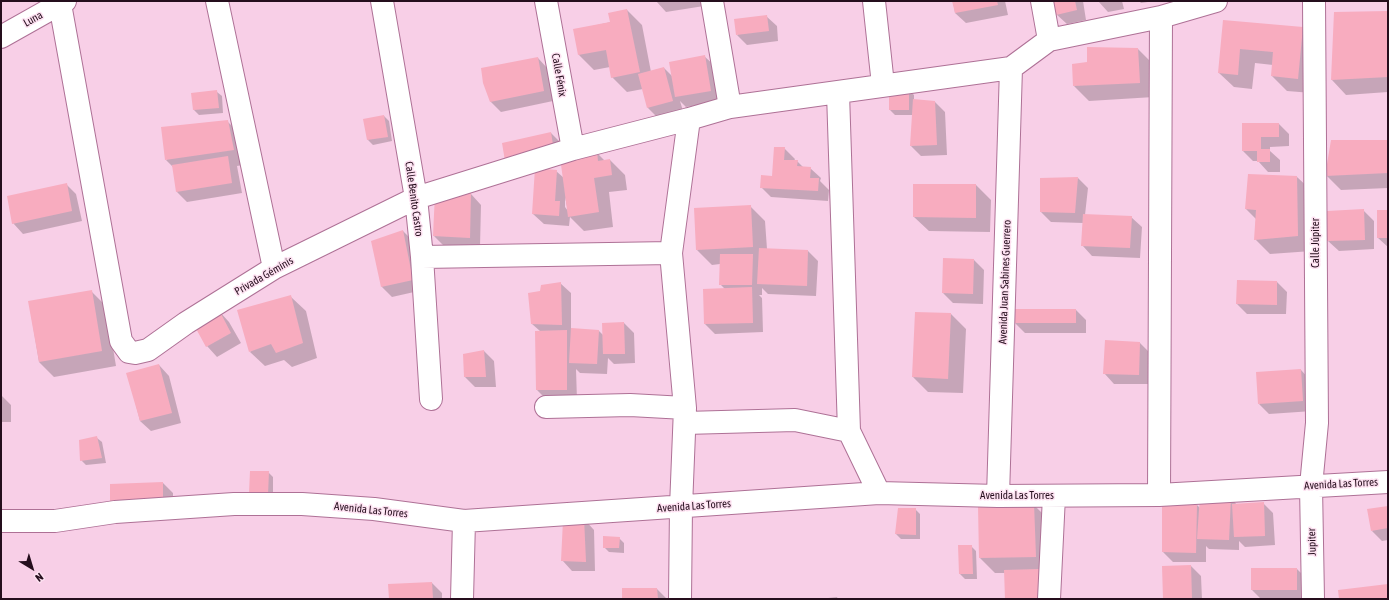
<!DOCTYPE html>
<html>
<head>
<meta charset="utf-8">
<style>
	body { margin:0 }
	#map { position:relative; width:1389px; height:600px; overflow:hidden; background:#f8cfe7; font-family:"Asap Condensed",sans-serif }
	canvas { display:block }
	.frame { position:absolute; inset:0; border:2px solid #250e1d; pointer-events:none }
	.north { position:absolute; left:12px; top:548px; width:40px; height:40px; -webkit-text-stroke:3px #fde1f1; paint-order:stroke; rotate:142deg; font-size:11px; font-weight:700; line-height:16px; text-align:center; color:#250e1d }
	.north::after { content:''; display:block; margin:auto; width:14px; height:18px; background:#250e1d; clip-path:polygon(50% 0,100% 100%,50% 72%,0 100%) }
</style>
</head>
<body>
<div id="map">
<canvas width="1389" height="600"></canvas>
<div class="frame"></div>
<div class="north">N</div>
</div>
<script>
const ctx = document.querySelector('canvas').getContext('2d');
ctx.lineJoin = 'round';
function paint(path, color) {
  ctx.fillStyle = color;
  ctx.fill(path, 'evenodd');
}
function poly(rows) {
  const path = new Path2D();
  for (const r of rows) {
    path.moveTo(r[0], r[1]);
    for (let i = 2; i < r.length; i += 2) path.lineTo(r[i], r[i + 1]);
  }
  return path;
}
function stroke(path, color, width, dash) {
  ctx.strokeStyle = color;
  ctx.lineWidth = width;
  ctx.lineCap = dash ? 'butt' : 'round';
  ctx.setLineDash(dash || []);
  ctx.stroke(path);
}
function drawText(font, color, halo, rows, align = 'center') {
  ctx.font = font + ' "Asap Condensed",sans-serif';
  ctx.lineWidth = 3;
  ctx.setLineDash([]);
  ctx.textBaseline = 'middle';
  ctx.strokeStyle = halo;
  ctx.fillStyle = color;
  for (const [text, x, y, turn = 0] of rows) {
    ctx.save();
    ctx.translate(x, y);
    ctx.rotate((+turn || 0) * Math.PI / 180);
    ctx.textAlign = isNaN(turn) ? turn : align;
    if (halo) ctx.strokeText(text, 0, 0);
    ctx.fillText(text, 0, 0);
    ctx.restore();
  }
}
const shadow = poly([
	[656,1,703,1,704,6,666,12],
	[953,1,1005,1,1008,15,966,23,955,13],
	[1054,1,1083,1,1086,20,1067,24,1056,14],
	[1098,1,1122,1,1124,9,1108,12],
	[1139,1,1155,1,1141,3],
	[627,10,642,25,651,72,664,68,672,76,704,56,715,66,721,101,686,107,680,101,683,111,658,118,648,108,643,89,627,92,612,77,610,67,594,70,579,55,574,30,611,22],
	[1388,12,1388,92,1346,95,1332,80,1335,13],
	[766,16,777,26,778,41,747,45,737,35],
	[1224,21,1303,28,1317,43,1312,93,1287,91,1272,76,1273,65,1255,63,1252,89,1234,87,1219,73],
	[1138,49,1153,64,1154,97,1089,101,1074,86,1073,65,1088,63],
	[538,58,548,69,553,101,501,112,490,101],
	[909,90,914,95,914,100,935,102,945,112,947,155,921,156,911,146,913,115,895,115,890,110],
	[217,92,222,96,223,113,199,115,194,110,192,94],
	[384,116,389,121,392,141,373,145,368,140,364,120],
	[227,121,242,136,249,164,237,166,242,193,187,202,177,192,173,167,166,160],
	[1243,124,1279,124,1289,134,1289,146,1270,147,1270,151,1280,160,1280,172,1268,172,1258,161,1253,161,1243,151],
	[551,133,561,143,516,170],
	[1388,141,1388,188,1341,190,1326,175],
	[784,148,795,159,794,161,797,161,804,168,810,168,821,178,820,181,829,190,828,201,771,197,761,187,773,177],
	[597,153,605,161,610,160,625,175,627,190,609,192,613,227,584,231,570,217,569,226,544,224,533,214,536,170,556,171,564,178],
	[565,197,568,211,565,207],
	[1297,177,1312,191,1312,251,1270,254,1255,239,1256,219,1246,209],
	[1078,178,1088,188,1085,215,1131,217,1142,227,1140,258,1092,256,1082,245,1083,223,1051,222,1041,212],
	[66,184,76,194,82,221,23,234,13,223],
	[976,185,991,200,990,232,929,231,914,217],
	[436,194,471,194,481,205,480,247,444,246,434,236],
	[750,206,765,221,767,249,808,251,818,261,816,296,768,294,762,288,762,295,759,295,762,298,763,332,715,334,705,324,725,289,720,284,720,264,712,265,697,250],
	[1363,210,1374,221,1374,249,1339,251,1328,241],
	[1388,211,1388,247,1378,238],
	[403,231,413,241,423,290,392,297,382,287,372,242],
	[974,260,984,270,983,304,953,303,943,293],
	[1277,282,1287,292,1286,314,1247,314,1237,304],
	[560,283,571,293,571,329,599,331,603,335,624,323,634,333,635,363,614,364,608,358,607,374,580,373,576,369,577,400,547,400,537,390,536,332,540,331,532,324,541,292],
	[91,291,106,306,116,366,54,377,39,362,29,302],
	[291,297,306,311,317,358,292,367,284,360,265,366,250,352],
	[1076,310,1086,320,1086,333,1025,333,1015,323],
	[219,311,229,322,241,343,217,357,207,346],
	[951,314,966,329,963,393,928,392,913,377],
	[1140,343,1150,353,1148,384,1114,384,1104,373],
	[484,351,494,361,496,387,475,387,465,377],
	[159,365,169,376,181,423,151,431,140,421,128,374],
	[1301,370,1311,381,1313,411,1269,414,1259,404],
	[1,395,11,405,11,422,1,422],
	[97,438,102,442,106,463,86,465,81,460],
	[268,472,273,477,273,498,255,498],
	[163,483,173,493,173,511,121,512],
	[1231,498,1237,505,1263,503,1273,513,1275,545,1245,547,1239,541,1239,550,1209,549,1206,546,1206,562,1173,562,1163,552,1196,504,1200,508],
	[1034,505,1049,520,1049,599,1006,599,1005,573,995,573,980,558],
	[1388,507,1388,540,1382,541,1372,531],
	[915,509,920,514,920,539,901,539,896,534],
	[584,519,594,530,595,571,572,571,562,560],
	[619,538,624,543,624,553,609,552,604,547],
	[959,546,971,546,976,551,977,579,965,579,960,574],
	[1191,566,1201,576,1202,599,1164,599],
	[1297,569,1307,579,1307,599,1261,599,1252,590],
	[432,583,442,593,442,599,390,599],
	[657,589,667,599,623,599],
	[837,597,838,599,819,599]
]);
const building = poly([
	[952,1,997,1,998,5,955,13],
	[1053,1,1075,1,1077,10,1056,15],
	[627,9,640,72,611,78,606,50,578,55,573,29,610,22,608,13],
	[1388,11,1388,77,1331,80,1334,12],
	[767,15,769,31,736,35,734,19],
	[1223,20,1303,27,1298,79,1271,76,1273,52,1240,49,1238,75,1218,73],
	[1087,47,1138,48,1140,83,1073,86,1072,64,1087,62],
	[705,55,711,91,675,97,669,62],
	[538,57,544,91,490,102,483,83,481,68],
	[664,67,673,101,647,108,638,74],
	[889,89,909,89,909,110,889,110],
	[217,90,219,108,193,110,191,93],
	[913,99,935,101,937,145,910,146],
	[384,115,388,137,367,140,363,119],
	[228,120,234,150,165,160,161,127],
	[1242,123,1279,123,1279,137,1261,137,1261,149,1270,149,1270,162,1257,162,1257,151,1242,151],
	[551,132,553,145,505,161,502,143],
	[1331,140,1388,140,1388,173,1325,176],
	[774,147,785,147,784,160,798,160,797,166,811,167,810,178,819,178,818,191,760,188,761,175,772,176],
	[597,152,598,161,610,159,612,175,594,178,599,212,568,217,560,157],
	[228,156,232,183,176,192,172,165],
	[535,168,557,170,555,201,560,201,559,216,532,214],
	[1248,174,1297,176,1298,236,1254,240,1256,210,1245,209],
	[1078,177,1075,213,1040,212,1040,178],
	[67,183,72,211,12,224,7,196],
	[913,184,976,184,976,218,913,217],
	[435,193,471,193,470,238,433,236],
	[751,205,753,247,696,250,694,208],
	[1364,209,1365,240,1327,241,1327,211],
	[1377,210,1388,210,1388,238,1377,238],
	[1083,214,1132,216,1130,248,1081,246],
	[403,230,413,280,381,287,371,241],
	[759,248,808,250,807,286,757,284],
	[720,254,753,254,752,285,719,285],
	[943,258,974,259,973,294,942,293],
	[1237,280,1277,281,1277,305,1236,304],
	[561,282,562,325,531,324,528,293,540,291,541,285],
	[752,287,753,323,704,324,703,289],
	[92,290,102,351,39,362,28,301],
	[291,295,303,343,276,353,271,344,249,352,237,310],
	[1014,309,1076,309,1076,323,1014,323],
	[219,310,231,333,206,347,194,325],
	[915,312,951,313,948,379,912,377],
	[624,322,625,354,603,354,602,323],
	[571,328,599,330,597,364,569,363],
	[567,330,567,390,536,390,535,331],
	[1105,340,1140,342,1139,375,1103,374],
	[484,350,486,377,464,377,463,354],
	[159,364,172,413,140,421,126,373],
	[1301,369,1303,401,1258,404,1256,372],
	[97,436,102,458,80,461,79,440],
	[250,471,269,471,268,494,249,493],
	[163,482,163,501,110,503,110,484],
	[1200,496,1231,497,1229,540,1197,539],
	[1264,502,1265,536,1234,537,1232,504],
	[1162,503,1197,503,1196,553,1162,552],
	[1034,504,1036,557,979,558,978,506],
	[1388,506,1388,528,1371,531,1367,509],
	[898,508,916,508,916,535,895,534],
	[584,518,586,562,561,561,563,520],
	[603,536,620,537,619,548,603,548],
	[958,545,972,545,973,574,959,574],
	[1191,565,1192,599,1163,599,1162,566],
	[1251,568,1297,568,1297,590,1251,590],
	[1039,569,1040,599,1005,599,1004,570],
	[432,582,433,599,389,599,388,584],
	[1388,584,1388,599,1339,599,1338,590],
	[622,588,657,588,658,599,622,599]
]);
const street = poly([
	[217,1,274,268],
	[382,1,416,198,422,257,431,399],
	[546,1,573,149],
	[712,1,730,107],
	[874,1,883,85],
	[1042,1,1049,40],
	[60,4,121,341,129,352,135,353,148,350,186,323,274,268,416,198,573,149,689,119,730,107,1011,68,1049,40,1161,17,1216,1],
	[1,37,65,1],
	[838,93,849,431,879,493],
	[422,257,671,253],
	[546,407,630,405,685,408],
	[685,423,795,420,849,431],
	[1159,495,1161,17],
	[998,496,1011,68],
	[1,521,55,521,115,512,234,504,302,504,374,509,464,521,879,493,998,496,1159,495,1388,482],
	[462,599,464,521],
	[680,599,681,507,685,408,671,253,689,119],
	[1049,599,1054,496],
	[1313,599,1311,486,1317,423,1314,1]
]);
const streetNames = [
	["Luna",33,19,-29],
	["Calle Fénix",559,75,80],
	["Calle Benito Castro",414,199,82],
	["Calle Júpiter",1316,243,-90],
	["Privada Géminis",264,276,-30],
	["Avenida Juan Sabines Guerrero",1005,282,-88],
	["Avenida Las Torres",1341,484,-3],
	["Avenida Las Torres",1017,496],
	["Avenida Las Torres",694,506,-4],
	["Avenida Las Torres",371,510,6],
	["Jupiter",1312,542,-91]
];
paint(shadow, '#0003');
paint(building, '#f8acbf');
stroke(street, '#ae7196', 24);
stroke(street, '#fff', 22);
drawText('11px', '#250e1d', '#fde1f1', streetNames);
</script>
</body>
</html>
